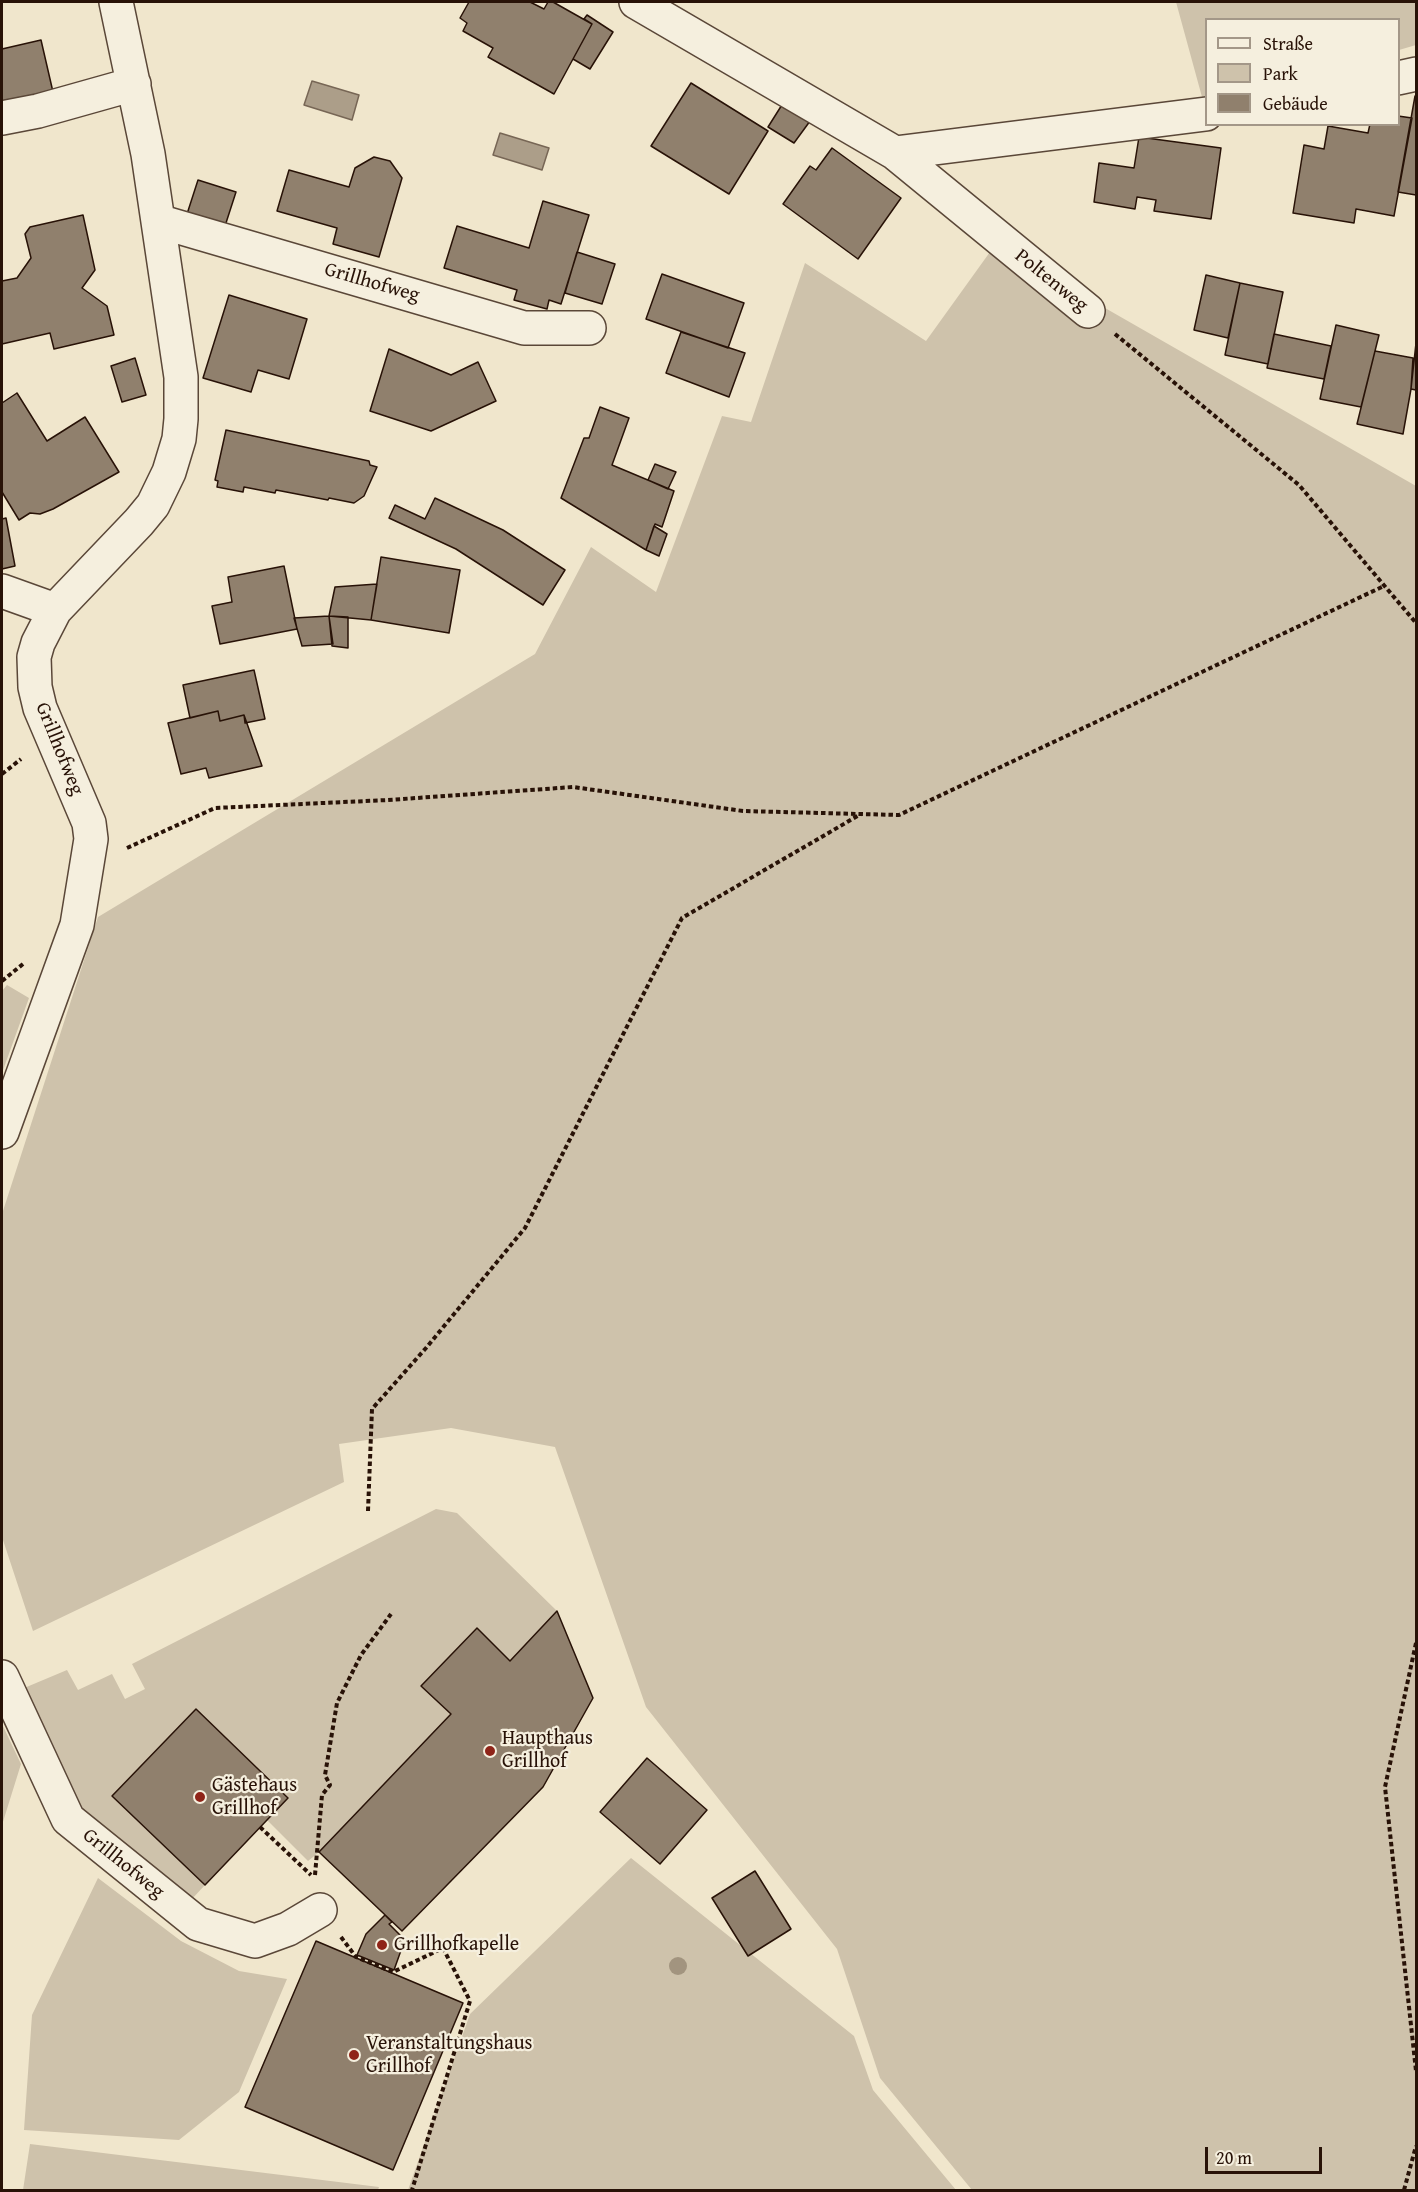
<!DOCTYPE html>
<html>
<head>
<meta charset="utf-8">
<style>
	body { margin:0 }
	#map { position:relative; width:1418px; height:2192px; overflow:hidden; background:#f0e6cc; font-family:"Gentium Book Plus",serif }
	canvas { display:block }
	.frame { position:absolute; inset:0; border:3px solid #281207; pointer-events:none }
	.legend { position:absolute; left:1205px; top:18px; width:195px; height:108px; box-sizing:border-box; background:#f5efde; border:2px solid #a39788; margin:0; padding:8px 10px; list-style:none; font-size:18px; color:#281207 }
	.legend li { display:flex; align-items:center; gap:12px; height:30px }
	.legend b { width:30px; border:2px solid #a39788 }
	.scale { position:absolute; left:1205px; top:2147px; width:117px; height:27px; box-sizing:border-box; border:3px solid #281207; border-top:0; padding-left:8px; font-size:18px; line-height:21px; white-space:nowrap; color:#281207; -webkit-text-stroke:4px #f5efde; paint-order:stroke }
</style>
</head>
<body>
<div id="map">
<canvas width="1418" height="2192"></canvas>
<div class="frame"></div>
<ul class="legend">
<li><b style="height:8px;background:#f5efde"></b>Straße</li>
<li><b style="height:16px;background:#cec2ab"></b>Park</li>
<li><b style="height:16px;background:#90806d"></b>Gebäude</li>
</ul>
<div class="scale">20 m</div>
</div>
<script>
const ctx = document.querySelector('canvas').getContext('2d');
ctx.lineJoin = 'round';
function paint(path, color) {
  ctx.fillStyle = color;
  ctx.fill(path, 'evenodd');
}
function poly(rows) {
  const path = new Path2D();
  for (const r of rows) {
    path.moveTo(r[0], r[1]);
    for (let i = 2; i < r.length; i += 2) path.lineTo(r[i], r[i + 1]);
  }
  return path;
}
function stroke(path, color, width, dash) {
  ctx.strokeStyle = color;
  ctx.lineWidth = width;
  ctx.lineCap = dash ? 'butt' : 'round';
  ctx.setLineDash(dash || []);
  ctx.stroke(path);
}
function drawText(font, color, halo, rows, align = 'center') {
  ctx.font = font + ' "Gentium Book Plus",serif';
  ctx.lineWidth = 4.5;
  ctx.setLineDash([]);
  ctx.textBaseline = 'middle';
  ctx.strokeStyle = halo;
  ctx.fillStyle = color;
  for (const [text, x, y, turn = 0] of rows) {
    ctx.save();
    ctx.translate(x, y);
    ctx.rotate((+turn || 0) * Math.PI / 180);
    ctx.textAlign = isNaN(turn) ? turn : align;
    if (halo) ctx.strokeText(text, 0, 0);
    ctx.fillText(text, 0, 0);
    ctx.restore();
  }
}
const green = poly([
	[1176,2,1416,2,1416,45,1399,50,1398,20,1206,20,1206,96,1202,97],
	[995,245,1416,486,1416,2190,972,2190,880,2078,837,1949,646,1707,555,1447,451,1428,339,1444,344,1482,33,1631,2,1537,2,1214,98,917,535,654,591,547,656,592,722,416,751,422,805,263,926,341],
	[7,985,29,998,2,1073,2,991],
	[436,1509,457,1513,557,1611,510,1661,476,1628,421,1686,451,1714,319,1852,308,1861,267,1820,288,1797,196,1709,112,1796,205,1885,191,1900,83,1811,36,1732,17,1691,67,1670,78,1690,112,1674,125,1699,145,1689,132,1664],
	[2,1724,21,1764,2,1825],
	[631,1858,854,2036,873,2090,956,2190,408,2190,470,2014],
	[98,1878,181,1941,239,1971,287,1979,239,2092,179,2140,24,2130,32,2015],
	[30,2144,379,2187,378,2190,23,2190]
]);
const water = poly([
	[312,81,359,95,352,120,304,105,312,81],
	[500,133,549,148,542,170,493,155,500,133]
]);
const building = poly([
	[469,2,530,2,544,9,548,2,553,2,592,24,554,94,488,57,493,48,463,31,467,23,460,18,469,2],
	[587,15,613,32,590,69,573,59,592,24,584,19,587,15],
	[41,40,53,92,2,105,2,49,41,40],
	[691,83,768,131,729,194,651,146,691,83],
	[1415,96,1416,96,1416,195,1398,192,1415,96],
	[785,100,813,117,794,143,768,127,785,100],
	[1398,116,1412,118,1394,216,1356,209,1354,223,1293,213,1304,145,1324,149,1328,126,1368,133,1370,124,1398,124,1398,116],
	[1139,137,1221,148,1211,219,1154,211,1156,200,1137,197,1135,209,1094,202,1099,163,1134,168,1139,137],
	[832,148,901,198,858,259,783,204,810,166,816,170,832,148],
	[374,157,390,161,402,178,379,257,333,244,337,228,277,211,289,170,349,187,355,168,374,157],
	[198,180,236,192,225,226,187,214,198,180],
	[543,201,589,215,561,304,549,300,547,309,514,300,517,290,444,268,457,226,529,248,543,201],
	[83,215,95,270,82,288,107,306,114,335,54,349,50,333,2,344,2,281,17,278,31,258,25,234,30,227,83,215],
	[577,252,615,264,602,304,565,293,577,252],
	[662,274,744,303,728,348,646,319,662,274],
	[1206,275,1240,283,1228,338,1194,330,1206,275],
	[1240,283,1283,292,1268,364,1225,355,1240,283],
	[229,295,307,319,289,379,258,370,251,392,203,378,229,295],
	[1336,325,1379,335,1361,407,1320,399,1336,325],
	[681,332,745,353,729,397,666,373,681,332],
	[1274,334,1331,346,1324,379,1267,368,1274,334],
	[1416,343,1416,390,1411,389,1416,343],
	[389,349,451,375,478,362,496,401,431,431,370,411,389,349],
	[1375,351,1413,358,1411,389,1403,434,1357,424,1375,351],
	[135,358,146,395,122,402,111,366,135,358],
	[17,393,47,441,85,417,119,472,53,509,40,514,30,513,19,520,2,492,2,403,17,393],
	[600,407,629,418,612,465,674,491,662,527,655,524,646,550,561,498,584,438,589,438,600,407],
	[226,430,369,461,370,465,377,467,364,496,354,503,329,498,328,500,276,490,275,493,244,487,243,492,217,487,218,481,215,480,226,430],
	[655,464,676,472,668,489,648,480,655,464],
	[435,498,503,530,565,570,543,605,456,549,389,518,395,505,425,519,435,498],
	[6,518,15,566,2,569,2,519,6,518],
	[654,526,667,534,659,556,646,550,654,526],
	[381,557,460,570,449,633,371,620,381,557],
	[284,566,297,629,220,644,212,606,232,602,228,577,284,566],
	[377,584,371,620,329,616,335,587,377,584],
	[329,616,348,617,348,648,332,646,329,616],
	[329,616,333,644,302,646,294,618,329,616],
	[254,670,265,719,245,723,244,715,220,721,218,711,190,718,183,685,254,670],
	[218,711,220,721,244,715,262,766,209,778,206,768,181,774,168,723,218,711],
	[557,1611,593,1698,543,1787,402,1931,319,1852,451,1714,421,1686,477,1628,510,1661,557,1611],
	[196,1709,288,1798,205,1885,112,1796,196,1709],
	[647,1758,707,1810,660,1864,600,1812,647,1758],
	[755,1871,791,1929,748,1956,712,1898,755,1871],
	[385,1915,392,1922,389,1924,400,1935,404,1942,394,1970,357,1955,366,1934,385,1915],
	[316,1941,463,2003,393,2170,245,2107,316,1941]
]);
const path = poly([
	[1115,334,1299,485,1416,623],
	[2,774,21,759],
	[127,848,215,808,388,800,573,787,743,811,899,815,1384,586],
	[2,981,23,964],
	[368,1511,372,1409,426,1348,525,1228,682,918,861,814],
	[1416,1643,1385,1787,1416,2071],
	[260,1827,311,1875],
	[315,1875,322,1795,330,1785,325,1775,337,1703,361,1655,391,1614],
	[341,1937,356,1957,393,1972,443,1948,470,2001,412,2190],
	[1404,2190,1416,2146]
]);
const minor = poly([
	[636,2,895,153,1088,311],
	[1398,78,1416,74],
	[2,118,38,111,134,84],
	[895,153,1206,114],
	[158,221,524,328,589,328],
	[2,591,55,610],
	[2,1132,77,925,91,839,89,823,40,708,35,687,34,657,38,643,55,610,139,522,153,505,169,472,179,439,181,419,181,377,148,154,116,2],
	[2,1677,68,1819,198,1924,255,1941,288,1929,320,1910]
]);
const trees = [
	[678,1966]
];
const markers = [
	[490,1751,6,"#8f2418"],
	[200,1797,6,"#8f2418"],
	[382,1945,6,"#8f2418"],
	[354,2055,6,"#8f2418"]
];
const streetNames = [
	["Poltenweg",1051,281,39],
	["Grillhofweg",372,283,16],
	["Grillhofweg",59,749,68],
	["Grillhofweg",123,1864,39]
];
const poiNames = [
	["Haupthaus",502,1739],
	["Grillhof",502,1762],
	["Gästehaus",212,1786],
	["Grillhof",212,1809],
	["Grillhofkapelle",394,1945],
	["Veranstaltungshaus",366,2044],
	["Grillhof",366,2067]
];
paint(green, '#cec2ab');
paint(water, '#ac9e89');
stroke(water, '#765', 1.5);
paint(building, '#90806d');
stroke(building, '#281207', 1.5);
stroke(minor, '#5a4738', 36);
stroke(path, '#281207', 4, [4.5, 3]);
stroke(minor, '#f5efde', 33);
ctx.fillStyle = '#a2947f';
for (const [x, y] of trees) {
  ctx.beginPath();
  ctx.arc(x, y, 9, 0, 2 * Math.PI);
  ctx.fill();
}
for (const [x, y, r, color] of markers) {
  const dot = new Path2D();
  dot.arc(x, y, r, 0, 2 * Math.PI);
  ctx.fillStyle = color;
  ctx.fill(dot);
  stroke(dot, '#f5efde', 2);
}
drawText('20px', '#281207', '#f5efde', streetNames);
drawText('20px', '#281207', '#f5efde', poiNames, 'left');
</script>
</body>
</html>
